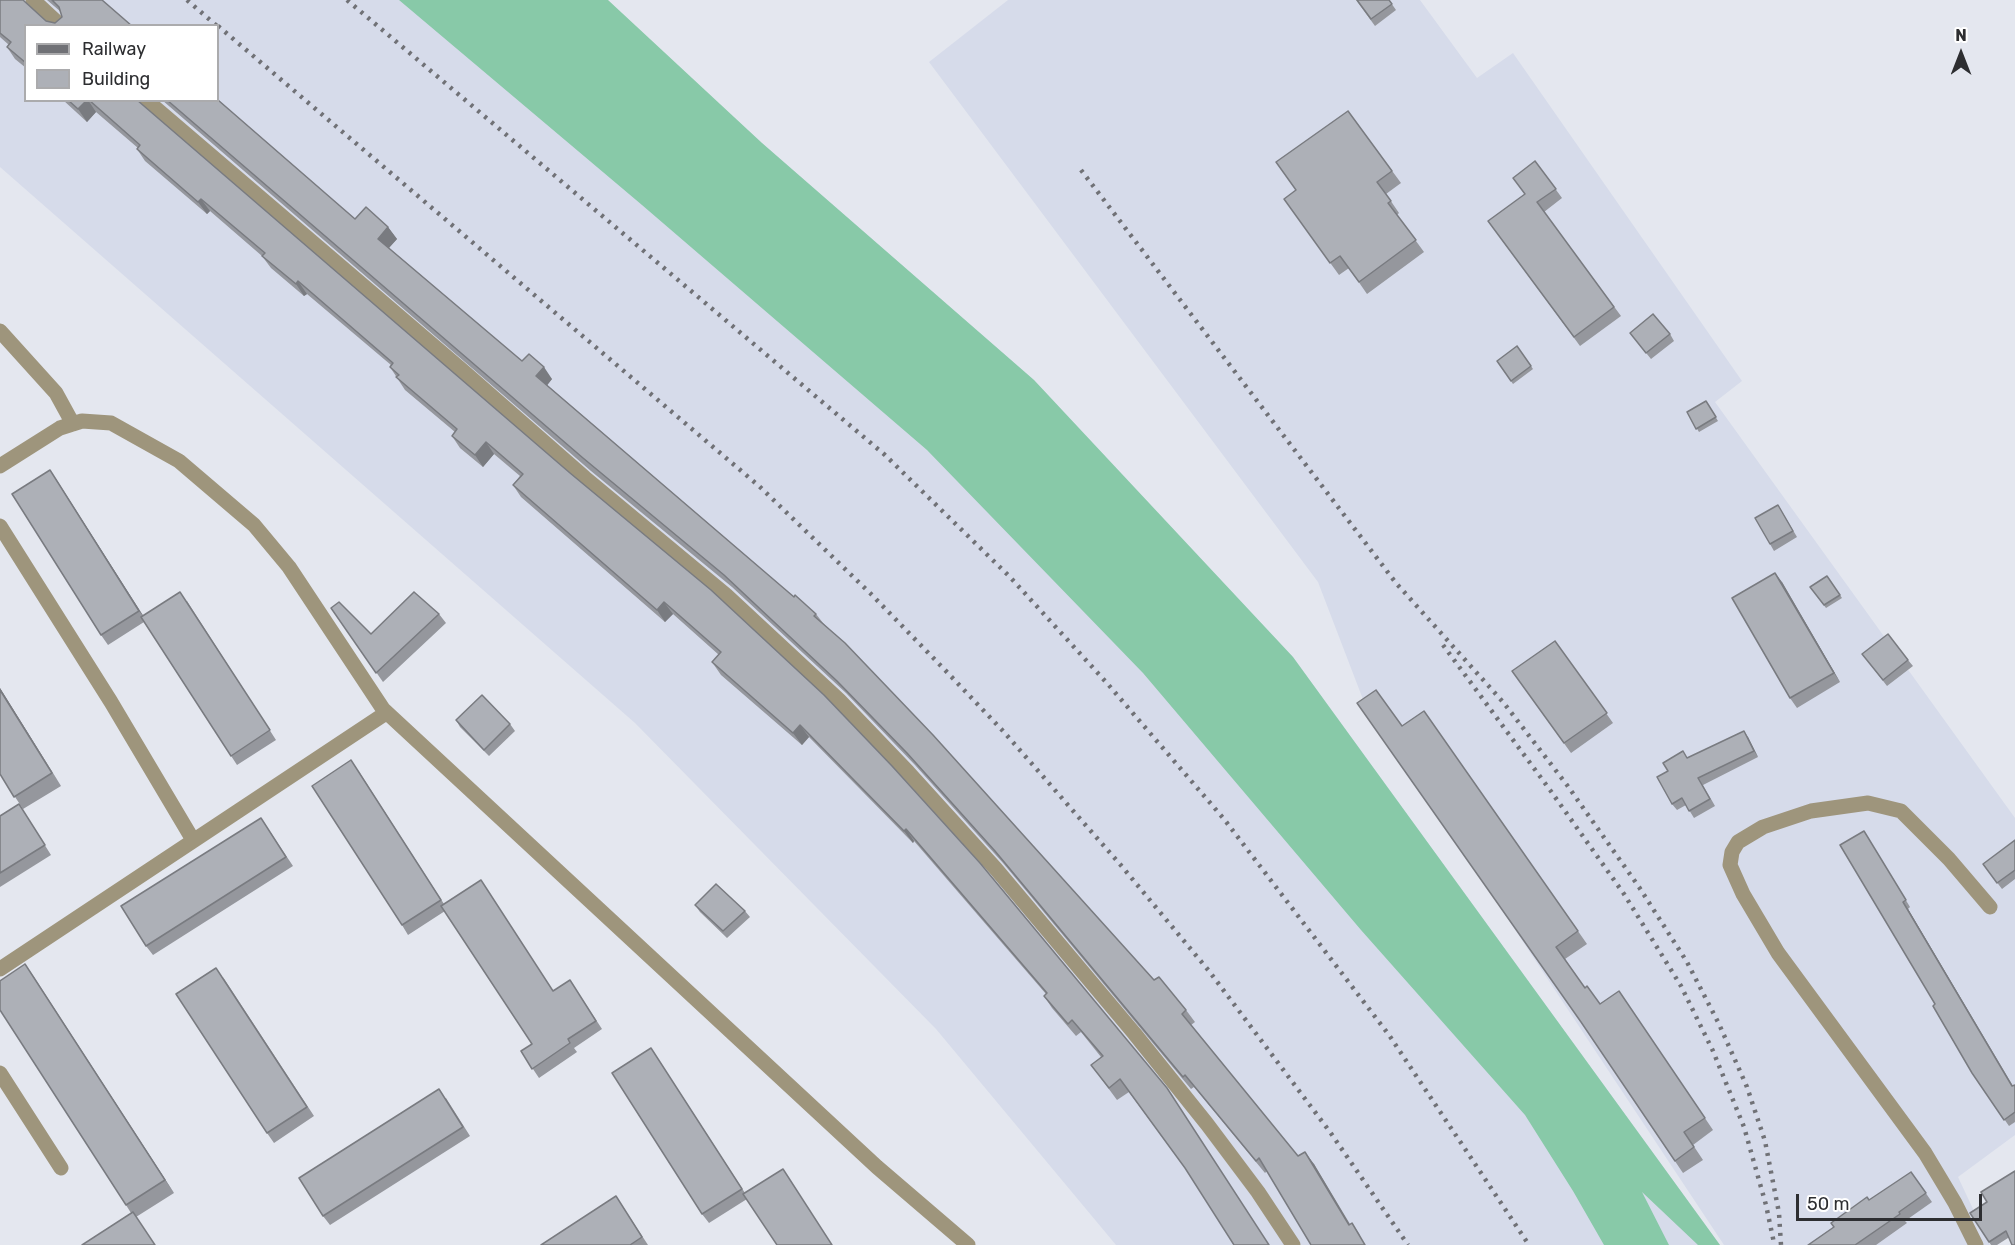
<!DOCTYPE html>
<html>
<head>
<meta charset="utf-8">
<style>
	body { margin:0 }
	#map { position:relative; width:2015px; height:1245px; overflow:hidden; background:#e4e7ef; font-family:Rubik,sans-serif }
	canvas { display:block }
	.legend { position:absolute; left:24px; top:24px; width:195px; height:78px; box-sizing:border-box; background:#fff; border:2px solid #ababad; margin:0; padding:8px 10px; list-style:none; font-size:18px; color:#2d2e31 }
	.legend li { display:flex; align-items:center; gap:12px; height:30px }
	.legend b { width:30px; border:2px solid #ababad }
	.north { position:absolute; left:1931px; top:24px; width:60px; height:60px; -webkit-text-stroke:4px #fff; paint-order:stroke; rotate:0deg; font-size:16px; font-weight:700; line-height:24px; text-align:center; color:#2d2e31 }
	.north::after { content:''; display:block; margin:auto; width:21px; height:27px; background:#2d2e31; clip-path:polygon(50% 0,100% 100%,50% 72%,0 100%) }
	.scale { position:absolute; left:1796px; top:1194px; width:186px; height:27px; box-sizing:border-box; border:3px solid #2d2e31; border-top:0; padding-left:8px; font-size:18px; line-height:21px; white-space:nowrap; color:#2d2e31; -webkit-text-stroke:4px #fff; paint-order:stroke }
</style>
</head>
<body>
<div id="map">
<canvas width="2015" height="1245"></canvas>
<ul class="legend">
<li><b style="height:8px;background:#707176"></b>Railway</li>
<li><b style="height:16px;background:#adb0b7"></b>Building</li>
</ul>
<div class="north">N</div>
<div class="scale">50 m</div>
</div>
<script>
const ctx = document.querySelector('canvas').getContext('2d');
ctx.lineJoin = 'round';
function paint(path, color) {
  ctx.fillStyle = color;
  ctx.fill(path, 'evenodd');
}
function poly(rows) {
  const path = new Path2D();
  for (const r of rows) {
    path.moveTo(r[0], r[1]);
    for (let i = 2; i < r.length; i += 2) path.lineTo(r[i], r[i + 1]);
  }
  return path;
}
function stroke(path, color, width, dash) {
  ctx.strokeStyle = color;
  ctx.lineWidth = width;
  ctx.lineCap = dash ? 'butt' : 'round';
  ctx.setLineDash(dash || []);
  ctx.stroke(path);
}
const built = poly([
	[0,0,603,0,762,143,1034,380,1293,657,1720,1245,1116,1245,936,1029,635,723,0,167],
	[26,26,218,26,218,100,26,100],
	[1008,0,1420,0,1477,78,1513,53,1742,381,1715,402,2015,818,2015,1135,1958,1177,1990,1245,1724,1245,1364,702,1318,582,929,62]
]);
const forest = poly([
	[399,0,608,0,762,143,1034,380,1293,657,1720,1245,1698,1245,1642,1192,1669,1245,1604,1245,1573,1191,1525,1115,1361,930,1143,673,927,450,642,205]
]);
const service = poly([
	[33,0,61,26],
	[146,100,463,371,585,478,726,595,839,700,908,772,996,869,1134,1033,1207,1124,1258,1192,1293,1245],
	[0,331,56,393,73,424],
	[0,466,60,428,82,421,111,423,179,461,254,525,289,567,383,709,877,1167,968,1245],
	[0,526,111,702,193,840],
	[0,969,386,713],
	[0,1073,61,1168],
	[1976,1245,1955,1203,1925,1153,1778,953,1743,894,1730,865,1732,852,1738,842,1763,827,1811,811,1868,803,1901,811,1949,859,1990,907]
]);
const rail = poly([
	[187,0,217,26],
	[347,0,885,455,1010,577,1106,682,1224,819,1389,1035,1529,1245],
	[218,26,759,486,870,593,945,670,1003,731,1119,863,1209,971,1330,1132,1408,1245],
	[1081,170,1396,583,1503,702,1567,785,1639,887,1687,962,1719,1024,1747,1087,1765,1141,1779,1213,1781,1245],
	[1443,645,1550,790,1624,894,1681,986,1713,1051,1744,1127,1766,1205,1774,1243]
]);
const wall = poly([
	[0,0,24,1,46,21,55,23,62,17,61,12,47,0,102,0,132,26,26,26,26,68,15,59,7,47,9,45,0,37],
	[1356,0,1389,0,1396,10,1375,26],
	[63,100,137,100,570,473,1176,1101,1188,1172,1129,1092,1117,1100,1100,1077,1101,1057,1081,1032,1076,1036,1052,1008,1044,996,1046,994,914,841,913,843,809,737,802,745,721,675,712,662,719,655,673,614,665,622,521,497,513,485,520,476,494,454,483,467,460,448,452,436,455,432,405,390,390,367,391,365,307,294,304,296,271,268,262,256,210,211,207,214,145,161,137,149,138,148,96,112,87,122],
	[162,100,218,100,355,219,388,227,397,239,389,248,522,361,552,379,547,385,794,597,816,614,823,623,1154,980,1186,1010,1195,1022,1191,1025,1298,1156,1314,1164,1350,1224,1352,1223,1360,1235,1267,1171,1265,1173,1194,1087,1191,1089,1003,863,915,765,846,693,732,587,591,471],
	[1348,111,1401,183,1386,194,1399,213,1397,215,1424,252,1367,294,1349,268,1339,275,1284,199,1296,190],
	[1535,161,1562,198,1544,212,1621,316,1580,346,1488,221,1525,194],
	[1630,333,1670,334,1674,341,1651,359],
	[1517,346,1533,369,1513,384,1497,361],
	[1706,401,1718,421,1699,432,1687,412],
	[56,479,143,616,187,601,276,740,237,765,144,622,108,645,101,635],
	[1778,505,1797,537,1774,551,1770,544],
	[1827,576,1842,598,1826,608,1810,587],
	[1782,582,1840,682,1797,708,1790,698],
	[331,608,371,634,439,614,446,623,383,682],
	[1555,641,1613,723,1571,753,1512,671],
	[1867,660,1908,660,1913,666,1887,686],
	[0,688,61,786,23,809,0,774],
	[1424,711,1587,944,1565,959,1585,988,1600,1004,1619,991,1713,1130,1693,1145,1703,1160,1683,1173,1581,1022,1402,726],
	[456,720,510,724,515,731,489,756,460,727],
	[1748,737,1758,757,1703,785,1715,806,1694,818,1686,805,1677,810,1672,804,1668,771,1688,758],
	[358,770,444,904,553,991,570,980,602,1029,574,1048,577,1052,539,1078,521,1051,532,1044,445,911,408,935,402,925],
	[19,804,51,855,0,887,0,816],
	[261,818,293,866,153,955,146,946],
	[1864,831,1910,907,1908,909,2013,1086,2015,1085,2015,1122,2009,1126,1972,1073,1935,1004],
	[2015,841,2015,879,2002,889,1983,864],
	[695,905,745,911,750,917,727,938,700,912],
	[25,964,174,1193,136,1217,131,1213,126,1205],
	[223,977,314,1116,274,1143,267,1133],
	[651,1048,745,1193,747,1199,709,1223,702,1214],
	[446,1098,470,1136,330,1225,323,1216],
	[2015,1171,2008,1238,1997,1245,1991,1245,1970,1213,1987,1202],
	[1911,1172,1932,1202,1905,1221,1907,1223,1876,1245,1808,1245],
	[616,1196,648,1245,541,1245]
]);
const shadedWall = poly([
	[87,100,88,100,96,112,87,122,78,109],
	[201,199,210,211,207,214,198,202],
	[388,227,397,239,386,251,378,239],
	[298,281,307,294,304,296,296,284],
	[544,367,552,379,545,388,536,376],
	[486,442,494,454,483,467,475,455],
	[50,470,56,479,146,620,139,611],
	[1775,573,1782,582,1840,682,1834,673],
	[664,602,673,614,665,622,657,610],
	[0,688,61,786,0,690],
	[800,725,809,737,802,745,793,733],
	[1744,731,1748,737,1758,757,1754,751],
	[906,829,914,841,913,843,904,831],
	[1903,902,1908,909,2015,1090],
	[25,964,34,977,174,1193,165,1180],
	[1305,1152,1314,1164,1357,1237,1349,1225]
]);
const building = poly([
	[0,0,23,0,46,21,55,23,62,17,59,7,52,0,102,0,132,26,26,26,26,63,7,47,11,42,0,33,0,0],
	[1357,0,1389,0,1392,4,1371,19,1357,0],
	[68,100,87,100,78,109,68,100],
	[89,100,137,100,570,473,711,590,824,695,892,766,980,863,1167,1088,1269,1245,1234,1245,1185,1168,1120,1079,1109,1088,1091,1065,1103,1056,1072,1020,1068,1024,1044,996,1047,993,906,829,904,831,800,725,793,733,712,662,721,652,664,602,657,610,513,485,523,474,486,442,475,455,452,436,457,429,396,377,399,375,390,367,393,363,298,281,296,284,262,256,265,253,201,199,198,202,137,149,140,145,89,100],
	[167,100,218,100,355,219,366,207,388,227,378,239,522,361,529,354,544,367,536,376,794,597,795,595,816,614,814,616,845,643,933,735,1154,980,1159,977,1186,1010,1182,1014,1298,1156,1305,1152,1349,1225,1352,1223,1365,1245,1311,1245,1259,1158,1256,1161,1185,1075,1183,1077,995,851,907,753,837,681,724,575,583,458,167,100],
	[1348,111,1392,171,1377,182,1391,201,1388,203,1416,240,1359,282,1340,256,1330,263,1284,199,1296,190,1276,162,1348,111],
	[1535,161,1556,189,1537,202,1614,307,1574,337,1488,221,1525,194,1513,178,1535,161],
	[1653,314,1670,334,1646,353,1630,333,1653,314],
	[1517,346,1531,366,1511,381,1497,361,1517,346],
	[1706,401,1716,417,1696,429,1687,412,1706,401],
	[50,470,139,611,101,635,12,494,50,470],
	[1778,505,1793,531,1770,544,1755,518,1778,505],
	[1775,573,1834,673,1790,698,1732,598,1775,573],
	[1827,576,1840,595,1824,605,1810,587,1827,576],
	[180,592,270,730,231,756,141,617,180,592],
	[414,592,439,614,376,673,331,608,339,602,371,634,414,592],
	[1888,634,1908,660,1883,680,1862,654,1888,634],
	[1555,641,1607,713,1564,743,1512,671,1555,641],
	[0,690,52,773,14,797,0,774,0,690],
	[1376,690,1402,726,1424,711,1578,931,1556,947,1585,988,1587,986,1600,1004,1619,991,1705,1118,1684,1132,1694,1147,1675,1161,1581,1022,1357,703,1376,690],
	[482,695,510,724,484,750,456,720,482,695],
	[1744,731,1754,751,1698,778,1710,799,1689,811,1682,798,1672,804,1657,777,1668,771,1663,763,1683,751,1687,758,1744,731],
	[351,760,441,900,402,925,312,786,351,760],
	[19,804,45,845,0,873,0,816,19,804],
	[261,818,286,857,146,946,121,906,261,818],
	[1864,831,1906,900,1903,902,2012,1086,2015,1085,2015,1112,2004,1120,1972,1073,1933,1006,1935,1004,1840,845,1864,831],
	[2015,840,2015,870,1997,883,1983,864,2015,840],
	[481,880,553,991,570,980,596,1021,568,1039,570,1043,532,1069,521,1051,532,1044,441,906,481,880],
	[716,884,745,911,723,931,695,905,716,884],
	[25,964,165,1180,126,1205,0,1010,0,981,25,964],
	[216,968,307,1107,267,1133,176,994,216,968],
	[651,1048,742,1189,702,1214,612,1073,651,1048],
	[439,1089,463,1127,323,1216,299,1178,439,1089],
	[783,1169,832,1245,777,1245,743,1194,783,1169],
	[2015,1171,2015,1245,2012,1245,2006,1231,1989,1242,1970,1213,1987,1202,1981,1192,2015,1171],
	[1911,1172,1926,1193,1899,1212,1900,1214,1855,1245,1808,1245,1834,1227,1831,1223,1867,1197,1869,1200,1911,1172],
	[616,1196,642,1237,630,1245,541,1245,616,1196],
	[133,1212,155,1245,82,1245,133,1212]
]);
paint(built, '#d6dbea');
paint(forest, '#88c9a8');
stroke(service, '#9e957c', 15);
stroke(rail, '#707176', 4.5, [3, 6]);
paint(wall, '#95979d');
paint(shadedWall, '#797b80');
paint(building, '#adb0b7');
stroke(building, '#797b80', 1.5);
</script>
</body>
</html>
